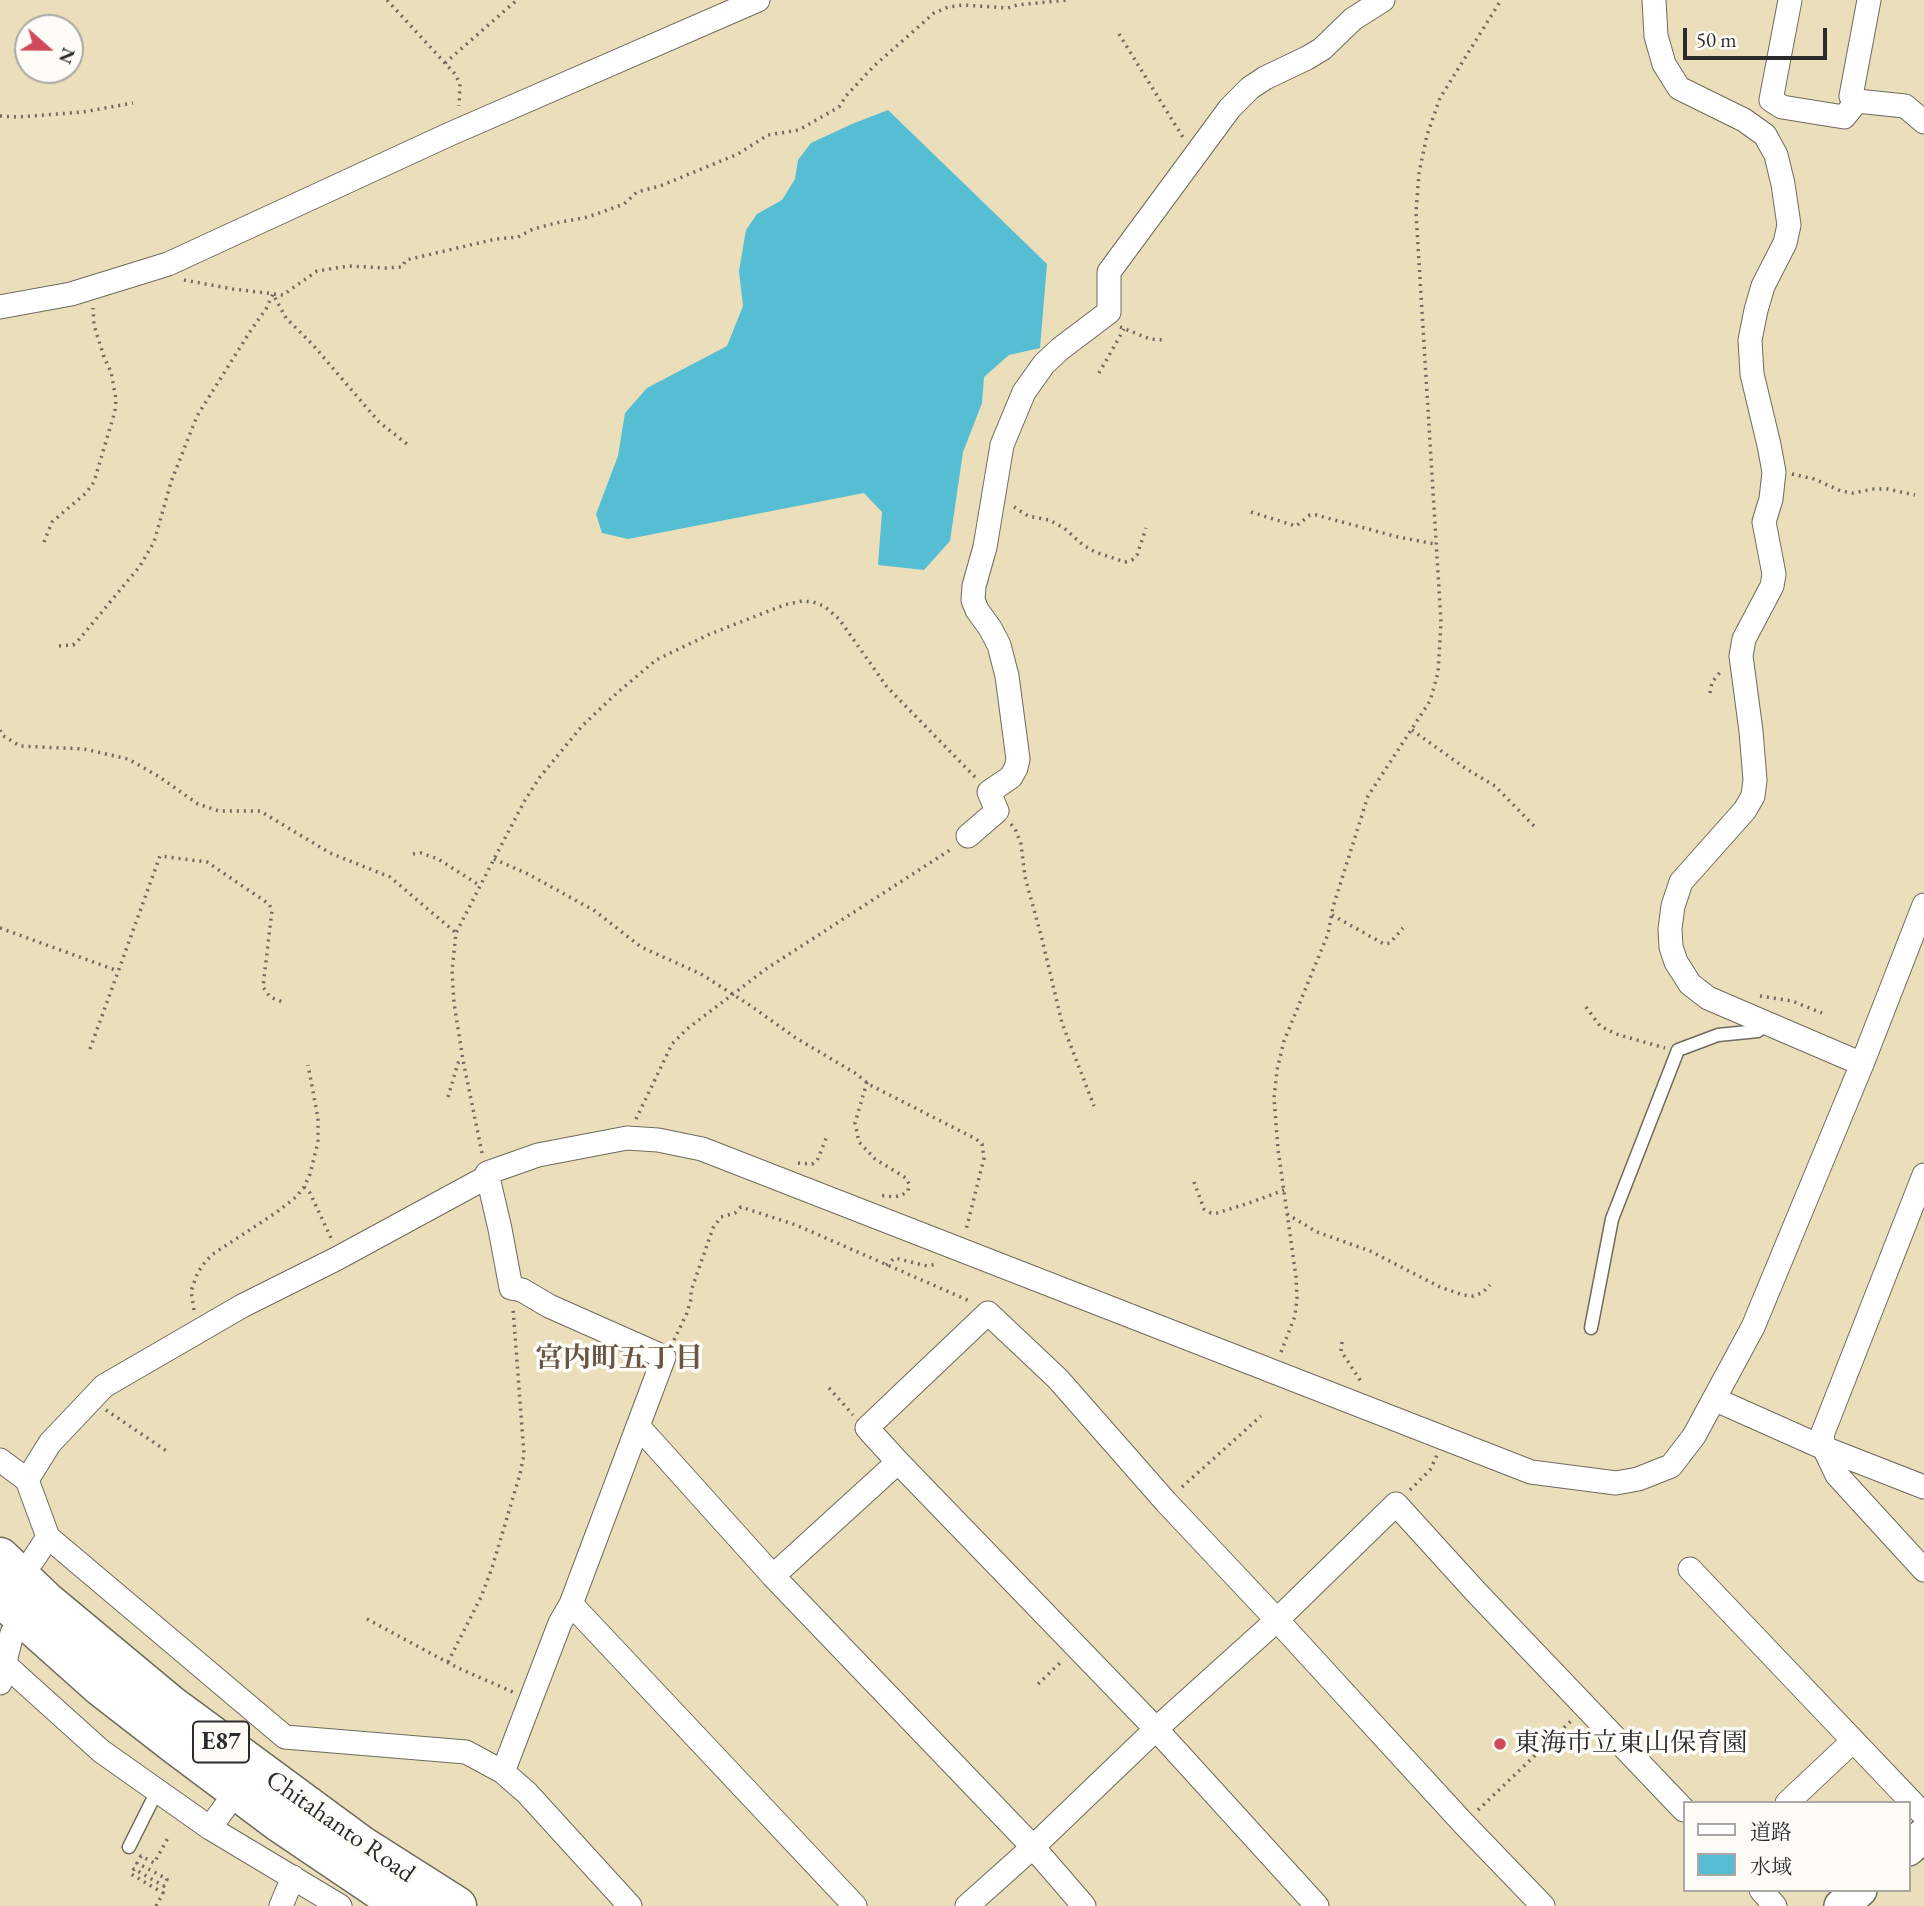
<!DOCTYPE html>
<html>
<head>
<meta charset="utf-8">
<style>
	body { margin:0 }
	#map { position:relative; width:1924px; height:1906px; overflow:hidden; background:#ebdeba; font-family:"EB Garamond","Noto Serif JP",serif }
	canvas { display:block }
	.legend { position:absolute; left:1683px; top:1801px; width:228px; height:91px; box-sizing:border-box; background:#fdfcf7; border:2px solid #a9a8a5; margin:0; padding:9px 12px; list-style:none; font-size:21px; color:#2b2b2b }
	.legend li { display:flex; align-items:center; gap:14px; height:35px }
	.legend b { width:35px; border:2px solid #a9a8a5 }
	.north { position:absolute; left:14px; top:14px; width:70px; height:70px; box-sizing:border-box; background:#fdfcf7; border:2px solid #a9a8a5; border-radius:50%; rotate:111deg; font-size:19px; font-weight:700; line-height:28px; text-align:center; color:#2b2b2b }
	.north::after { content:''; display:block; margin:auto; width:24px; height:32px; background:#d1495b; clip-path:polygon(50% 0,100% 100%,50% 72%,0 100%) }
	.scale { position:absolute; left:1683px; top:28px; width:144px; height:32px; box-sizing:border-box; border:4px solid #2b2b2b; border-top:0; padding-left:9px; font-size:21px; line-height:24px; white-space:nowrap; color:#2b2b2b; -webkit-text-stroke:5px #fdfcf7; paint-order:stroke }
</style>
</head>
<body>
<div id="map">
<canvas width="1924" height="1906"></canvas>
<ul class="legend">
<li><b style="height:9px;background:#fff"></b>道路</li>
<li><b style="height:19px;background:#55bed2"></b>水域</li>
</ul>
<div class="north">N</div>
<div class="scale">50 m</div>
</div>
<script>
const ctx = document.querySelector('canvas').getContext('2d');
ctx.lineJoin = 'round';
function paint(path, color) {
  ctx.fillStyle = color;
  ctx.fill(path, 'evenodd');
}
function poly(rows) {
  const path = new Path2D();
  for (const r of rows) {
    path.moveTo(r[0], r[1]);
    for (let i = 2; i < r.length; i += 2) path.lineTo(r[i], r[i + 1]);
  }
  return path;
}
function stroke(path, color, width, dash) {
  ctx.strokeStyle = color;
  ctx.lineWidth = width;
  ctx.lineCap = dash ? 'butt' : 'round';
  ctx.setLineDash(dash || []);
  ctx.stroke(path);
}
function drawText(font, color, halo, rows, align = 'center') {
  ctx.font = font + ' "EB Garamond","Noto Serif JP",serif';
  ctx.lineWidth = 7;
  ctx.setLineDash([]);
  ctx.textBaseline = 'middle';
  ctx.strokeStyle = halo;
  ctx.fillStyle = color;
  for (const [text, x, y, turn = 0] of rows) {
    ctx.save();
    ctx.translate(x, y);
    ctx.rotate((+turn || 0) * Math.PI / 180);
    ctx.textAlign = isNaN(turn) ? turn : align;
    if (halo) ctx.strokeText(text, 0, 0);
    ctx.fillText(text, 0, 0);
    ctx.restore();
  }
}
const water = poly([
	[888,110,1047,264,1040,348,1009,355,984,377,982,403,963,452,950,541,924,570,878,565,882,512,864,493,628,539,602,533,596,514,618,456,625,413,647,388,727,346,743,306,739,271,746,230,757,214,782,200,795,179,798,160,811,143,852,124]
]);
const path = poly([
	[387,0,455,74,460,84,459,106],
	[1119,34,1184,139],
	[445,63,517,0],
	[0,116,18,117,83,112,133,103],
	[184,280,233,289,283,295,317,271,349,266,385,268,402,267,406,260,496,239,518,237,533,229,556,223,588,217,624,204,637,192,660,186,738,154,768,135,799,130,839,107,846,96,874,66,934,13,948,7,963,5,1008,8,1017,5,1068,0],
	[1120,327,1150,339,1165,340],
	[1099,373,1124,329],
	[1792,474,1814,479,1841,491,1853,493,1874,489,1887,489,1915,495],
	[1014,507,1028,516,1049,520,1064,528,1083,545,1095,552,1125,562,1132,560,1137,555,1146,528],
	[1251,512,1296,526,1310,515,1316,515,1398,537,1435,544],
	[44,542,52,522,86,493,94,482,115,411,116,399,111,372,104,357,94,325,93,308],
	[59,646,73,645,77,642,140,566,154,542,171,482,197,416,251,330,266,309,273,294,286,318,313,345,379,422,407,444],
	[1710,693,1712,682,1722,670],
	[0,730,2,735,20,746,84,749,128,759,158,776,198,804,219,811,260,811,330,853,390,877,456,933],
	[1412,730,1465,768,1495,786,1535,827],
	[1011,824,1016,831,1021,844,1025,877,1042,939,1062,1023,1094,1106],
	[413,854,421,853,438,859,479,885],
	[494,859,528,874,595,911,641,947,701,974,748,1004,796,1038,855,1073,870,1085,976,1139,982,1144,984,1158,966,1230],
	[1332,915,1384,944,1390,943,1403,928],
	[0,928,118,971],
	[1760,996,1792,1001,1822,1013],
	[1586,1007,1600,1026,1616,1034,1665,1048],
	[90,1049,160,856,207,862,269,904,272,910,263,987,270,997,283,1002],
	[867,1082,855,1123,859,1142,875,1159,906,1178,909,1184,908,1191,902,1195,894,1197,879,1195],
	[448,1097,458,1063,463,1060],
	[636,1119,672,1044,687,1029,766,969,953,848],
	[482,1153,463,1060,454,1003,452,971,456,933,494,859,525,800,540,777,582,726,618,692,656,660,710,634,784,605,802,601,813,602,824,606,839,619,887,687,976,778],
	[798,1163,812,1164,817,1161,827,1136],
	[1194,1182,1204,1209,1211,1213,1217,1213,1252,1202,1284,1190],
	[304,1187,310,1193,331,1238],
	[1287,1214,1317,1232,1370,1251,1440,1287,1463,1295,1473,1296,1482,1293,1490,1285],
	[886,1265,895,1258,927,1266,937,1264],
	[194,1310,191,1291,198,1272,206,1261,213,1254,277,1212,296,1197,304,1187,310,1174,318,1142,318,1118,308,1065],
	[674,1340,687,1313,691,1299,691,1291,713,1228,721,1217,735,1213,741,1207,796,1225,972,1302],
	[1342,1342,1341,1351,1362,1383],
	[1281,1352,1295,1316,1297,1298,1296,1277,1278,1149,1274,1098,1277,1070,1284,1041,1328,934,1333,907,1368,796,1430,701,1438,673,1441,622,1416,213,1419,173,1427,135,1440,98,1501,0],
	[829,1388,853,1415],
	[106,1410,168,1452],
	[1182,1487,1261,1416],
	[1410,1490,1430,1470,1437,1455],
	[367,1619,458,1668,513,1692],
	[448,1662,481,1597,492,1568,520,1474,524,1455,513,1308],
	[1038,1684,1062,1661],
	[1478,1810,1571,1721],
	[156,1906,163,1893,131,1874,134,1869,164,1886,167,1879,137,1863,141,1856,154,1863,169,1836]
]);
const lane = poly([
	[1591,1328,1612,1219,1678,1050,1718,1035,1758,1031,1765,1022],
	[129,1847,157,1791]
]);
const street = poly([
	[1654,0,1656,36,1664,64,1679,88,1744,120,1765,135,1776,155,1783,184,1789,225,1785,243,1763,286,1756,310,1750,340,1752,374,1769,445,1774,472,1771,499,1764,522,1774,574,1772,586,1744,639,1741,656,1751,731,1755,780,1753,796,1745,810,1681,882,1673,906,1670,929,1671,947,1676,962,1690,984,1708,998,1862,1064],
	[1790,0,1771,100,1782,107,1844,117,1857,101,1905,106,1924,122],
	[1857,101,1851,96,1869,0],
	[0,307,71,294,168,264,450,134,758,0],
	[968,836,997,811,989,792,1011,777,1016,768,1018,759,1007,676,999,645,990,628,977,610,973,600,974,586,985,547,1002,445,1024,392,1044,364,1060,349,1109,312,1109,272,1230,108,1250,88,1265,78,1307,58,1322,49,1353,19,1383,0],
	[1924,1175,1822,1435,1824,1448,1837,1475,1924,1570],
	[1714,1399,1824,1448,1924,1487],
	[638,1426,773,1576,1033,1847,1084,1906],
	[0,1460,27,1480,48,1537,285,1737,466,1752,503,1772,527,1793,630,1906],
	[27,1480,50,1443,104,1386,242,1306,336,1259,487,1177],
	[33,1560,48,1537],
	[1690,1569,1924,1815],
	[773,1576,898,1462],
	[571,1604,855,1906],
	[0,1660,101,1751,210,1828,340,1906],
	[0,1683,12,1633],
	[503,1772,560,1623,571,1604,664,1357,549,1306,522,1290,511,1288,500,1229,487,1173,538,1155,627,1138,658,1140,702,1149,1531,1472,1616,1483,1638,1479,1671,1466,1694,1436,1753,1327,1862,1064,1924,905],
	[1787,1803,1853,1741],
	[210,1828,225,1807],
	[1761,1890,1775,1906],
	[281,1906,293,1877],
	[967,1906,1033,1847,1156,1729,1277,1620,1396,1504,1476,1592,1684,1810],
	[1317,1906,1156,1729,898,1462,867,1428,988,1313,1058,1379,1166,1502,1277,1620,1464,1824,1543,1906]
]);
const secondary = poly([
	[1908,1849,1924,1835],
	[1841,1906,1860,1890]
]);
const highway = poly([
	[0,1557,46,1601,171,1705,361,1845,457,1906],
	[0,1597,101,1687,177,1746,280,1823,403,1906]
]);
const markers = [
	[1500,1744,7,"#d1495b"]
];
const shields = [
	[221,1742,56]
];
const shieldNames = [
	["E87",221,1742]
];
const poiNames = [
	["東海市立東山保育園",1514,1744]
];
const streetNames = [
	["Chitahanto Road",340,1827,35]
];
const neighbourhoodNames = [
	["宮内町五丁目",619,1359]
];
paint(water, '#55bed2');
stroke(lane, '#6e6a5d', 15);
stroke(street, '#6e6a5d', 25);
stroke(secondary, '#6e6a5d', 36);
stroke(highway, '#6e6a5d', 41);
stroke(path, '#6e6a5d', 3.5, [2, 5]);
stroke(lane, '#fff', 12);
stroke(street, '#fff', 23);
stroke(secondary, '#fff', 33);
stroke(highway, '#fff', 38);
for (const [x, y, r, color] of markers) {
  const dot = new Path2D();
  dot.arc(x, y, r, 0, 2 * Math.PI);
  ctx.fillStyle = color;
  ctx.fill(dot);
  stroke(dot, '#fdfcf7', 2.5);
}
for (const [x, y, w] of shields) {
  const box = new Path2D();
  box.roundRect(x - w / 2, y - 20.5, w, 41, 5);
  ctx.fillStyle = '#fdfcf7';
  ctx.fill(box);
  stroke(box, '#2b2b2b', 2);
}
drawText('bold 24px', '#2b2b2b', null, shieldNames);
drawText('26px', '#2b2b2b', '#fdfcf7', poiNames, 'left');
drawText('26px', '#2b2b2b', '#fdfcf7', streetNames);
drawText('bold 28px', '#6a5644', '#fdfcf7', neighbourhoodNames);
</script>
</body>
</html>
